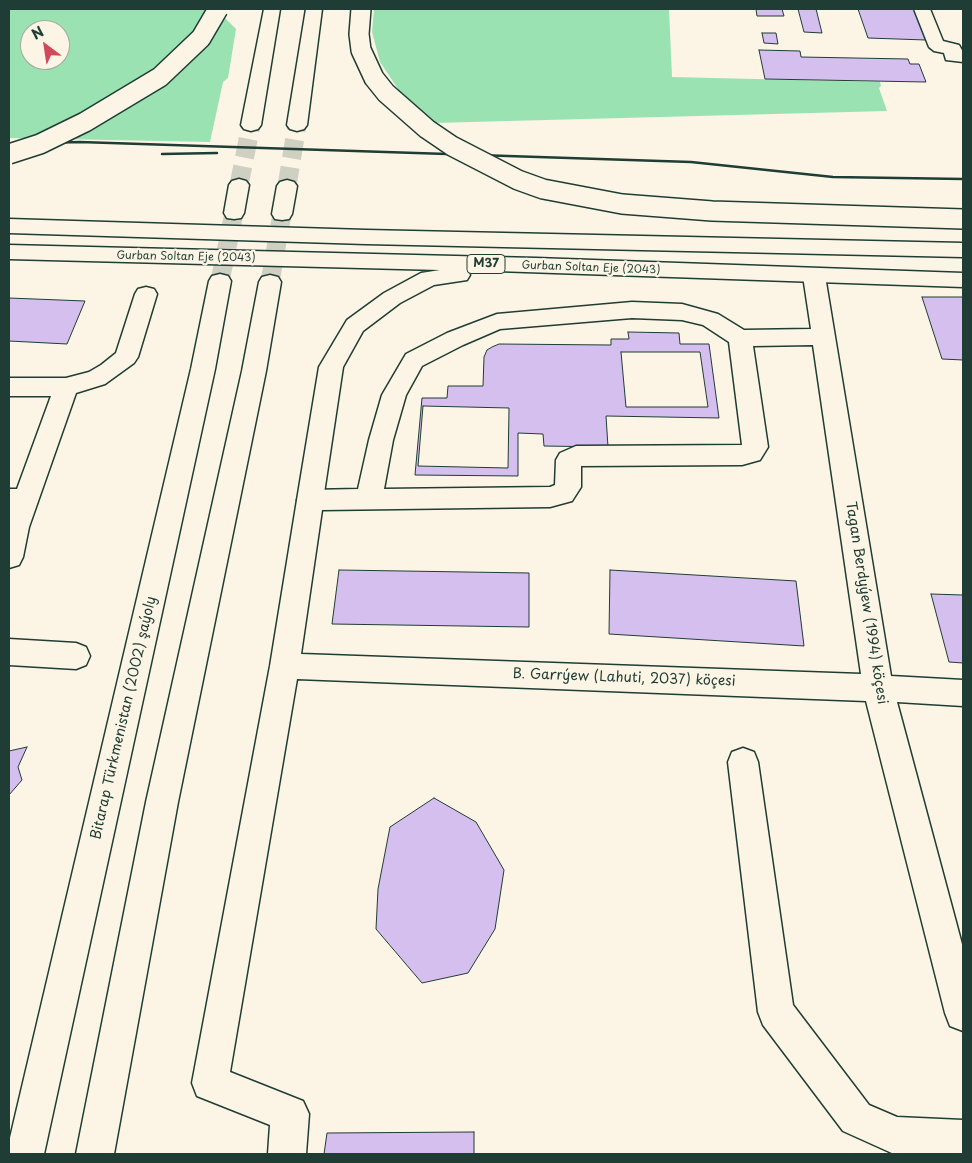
<!DOCTYPE html>
<html>
<head>
<meta charset="utf-8">
<style>
	body { margin:0 }
	#map { position:relative; width:972px; height:1163px; overflow:hidden; background:#fcf5e5; font-family:"Playpen Sans",sans-serif }
	canvas { display:block }
	.frame { position:absolute; inset:0; border:10px solid #1f3d34; pointer-events:none }
	.north { position:absolute; left:20px; top:20px; width:50px; height:50px; box-sizing:border-box; background:#fcf5e5; border:1px solid #a4ab9e; border-radius:50%; rotate:329deg; font-size:14px; font-weight:700; line-height:20px; text-align:center; color:#1f3d34 }
	.north::after { content:''; display:block; margin:auto; width:18px; height:22px; background:#d1495b; clip-path:polygon(50% 0,100% 100%,50% 72%,0 100%) }
</style>
</head>
<body>
<div id="map">
<canvas width="972" height="1163"></canvas>
<div class="frame"></div>
<div class="north">N</div>
</div>
<script>
const ctx = document.querySelector('canvas').getContext('2d');
ctx.lineJoin = 'round';
function paint(path, color) {
  ctx.fillStyle = color;
  ctx.fill(path, 'evenodd');
}
function poly(rows) {
  const path = new Path2D();
  for (const r of rows) {
    path.moveTo(r[0], r[1]);
    for (let i = 2; i < r.length; i += 2) path.lineTo(r[i], r[i + 1]);
  }
  return path;
}
function stroke(path, color, width, dash) {
  ctx.strokeStyle = color;
  ctx.lineWidth = width;
  ctx.lineCap = dash ? 'butt' : 'round';
  ctx.setLineDash(dash || []);
  ctx.stroke(path);
}
function drawText(font, color, halo, rows, align = 'center') {
  ctx.font = font + ' "Playpen Sans",sans-serif';
  ctx.lineWidth = 4.5;
  ctx.setLineDash([]);
  ctx.textBaseline = 'middle';
  ctx.strokeStyle = halo;
  ctx.fillStyle = color;
  for (const [text, x, y, turn = 0] of rows) {
    ctx.save();
    ctx.translate(x, y);
    ctx.rotate((+turn || 0) * Math.PI / 180);
    ctx.textAlign = isNaN(turn) ? turn : align;
    if (halo) ctx.strokeText(text, 0, 0);
    ctx.fillText(text, 0, 0);
    ctx.restore();
  }
}
const green = poly([
	[9,9,216,9,236,29,228,78,223,82,210,142,9,138],
	[30,30,60,30,60,60,30,60],
	[374,9,669,9,672,77,880,82,881,86,879,88,887,111,433,123,404,98,380,62,372,32]
]);
const building = poly([
	[756,9,782,9,784,16,757,16,756,9],
	[798,9,816,9,822,33,804,32,798,9],
	[858,9,915,9,926,40,868,38,858,9],
	[762,33,776,33,778,44,764,43,762,33],
	[759,50,800,51,801,57,908,59,910,64,919,64,926,82,765,79,759,50],
	[922,297,963,297,963,360,942,359,922,297],
	[9,298,85,301,67,344,9,341,9,298],
	[628,332,679,333,680,344,709,344,719,418,606,416,608,447,544,446,543,434,518,433,518,476,415,475,422,398,447,398,448,386,483,386,484,357,487,350,492,347,499,344,611,345,611,339,629,339,628,332],
	[621,352,700,352,708,407,626,407,621,352],
	[423,406,509,408,508,468,418,466,423,406],
	[339,570,529,573,529,627,332,624,339,570],
	[610,570,796,581,804,646,609,634,610,570],
	[931,594,963,595,963,663,949,662,931,594],
	[27,747,18,767,22,780,9,795,9,751,27,747],
	[434,798,476,822,504,870,495,929,468,973,422,983,376,929,378,889,390,827,434,798],
	[474,1132,474,1154,324,1154,327,1133,474,1132]
]);
const majorTunnel = poly([
	[239,185,251,125],
	[287,186,297,125],
	[220,281,234,213],
	[270,282,282,214]
]);
const minor = poly([
	[914,9,930,9,943,41,959,45,963,52,963,62,946,60,944,53,934,51,929,47,914,9],
	[814,269,822,271,825,276,891,676,963,680,963,706,897,702,963,948,963,1031,950,1026,945,1013,866,701,297,679,230,1072,303,1101,309,1114,306,1154,268,1154,270,1125,197,1096,192,1083,270,666,297,500,301,493,310,490,358,489,369,440,382,395,406,354,447,333,497,314,632,302,682,304,718,314,744,330,811,329,803,276,806,271,814,269],
	[632,318,682,320,703,325,729,342,742,445,576,446,560,453,556,460,555,485,550,487,384,489,393,440,406,395,422,366,463,345,500,329,632,318],
	[813,345,861,674,301,654,322,510,550,507,572,501,581,487,581,466,742,465,760,460,768,447,753,346,813,345],
	[146,287,154,289,157,294,138,357,134,363,105,384,76,393,29,527,23,557,19,565,9,568,9,489,17,489,51,396,9,396,9,378,66,378,89,372,101,365,116,353,135,294,138,289,146,287],
	[9,639,76,643,86,647,90,656,86,665,76,669,9,665,9,639],
	[743,748,754,752,758,762,793,1005,869,1105,897,1117,963,1120,963,1154,894,1154,843,1131,763,1025,758,1012,728,762,732,752,743,748]
]);
const major = poly([
	[264,9,280,9,261,125,258,129,251,131,244,129,241,125,264,9],
	[306,9,322,9,307,125,304,129,297,131,290,129,287,125,306,9],
	[239,179,246,181,249,185,244,213,241,218,234,219,227,218,224,213,229,185,232,181,239,179],
	[287,180,294,182,297,186,292,214,289,219,282,220,275,219,272,214,277,186,280,182,287,180],
	[220,274,228,276,231,281,215,369,44,1154,9,1154,9,1142,191,369,209,281,212,276,220,274],
	[270,275,278,277,281,282,266,371,178,802,114,1154,76,1154,146,802,242,371,259,282,262,277,270,275]
]);
const highway = poly([
	[9,219,366,230,963,243,963,257,366,244,9,233,9,219],
	[9,245,536,258,963,273,963,287,467,270,470,275,467,280,434,285,400,303,363,331,343,367,323,500,319,507,310,510,301,507,297,500,319,367,347,320,384,293,421,273,440,270,9,259,9,245]
]);
const rail = poly([
	[9,144,80,142,691,162,833,177,963,179],
	[162,154,217,153]
]);
const highwayBridge = poly([
	[361,9,359,34,361,50,374,78,386,93,427,129,452,146,518,180,543,189,622,204,712,211,963,219],
	[9,154,40,144,85,122,160,77,201,38,218,9]
]);
const farStreetnames = [
	["Gurban Soltan Eje (2043)",186,257,1],
	["Gurban Soltan Eje (2043)",591,268,2]
];
const shields = [
	[486,264,38]
];
const shieldNames = [
	["M37",486,264]
];
const streetNames = [
	["Tagan Berdyýew (1994) köçesi",866,603,81],
	["B. Garrýew (Lahuti, 2037) köçesi",624,678,2],
	["Bitarap Türkmenistan (2002) şaýoly",124,718,-77]
];
paint(green, '#9ae2b1');
paint(building, '#d4bfef');
stroke(building, '#1f3d34', 1);
stroke(majorTunnel, '#d0d0c2', 19, [19, 9]);
stroke(minor, '#1f3d34', 3);
stroke(major, '#1f3d34', 3);
stroke(highway, '#1f3d34', 3);
paint(minor, '#fcf5e5');
paint(major, '#fcf5e5');
paint(highway, '#fcf5e5');
stroke(rail, '#1f3d34', 2.5);
stroke(highwayBridge, '#1f3d34', 22, []);
stroke(highwayBridge, '#fcf5e5', 19);
drawText('11px', '#1f3d34', '#fcf5e5', farStreetnames);
for (const [x, y, w] of shields) {
  const box = new Path2D();
  box.roundRect(x - w / 2, y - 9.5, w, 19, 4);
  ctx.fillStyle = '#fcf5e5';
  ctx.fill(box);
  stroke(box, '#1f3d34', 1);
}
drawText('bold 12px', '#1f3d34', null, shieldNames);
drawText('14px', '#1f3d34', '#fcf5e5', streetNames);
</script>
</body>
</html>
